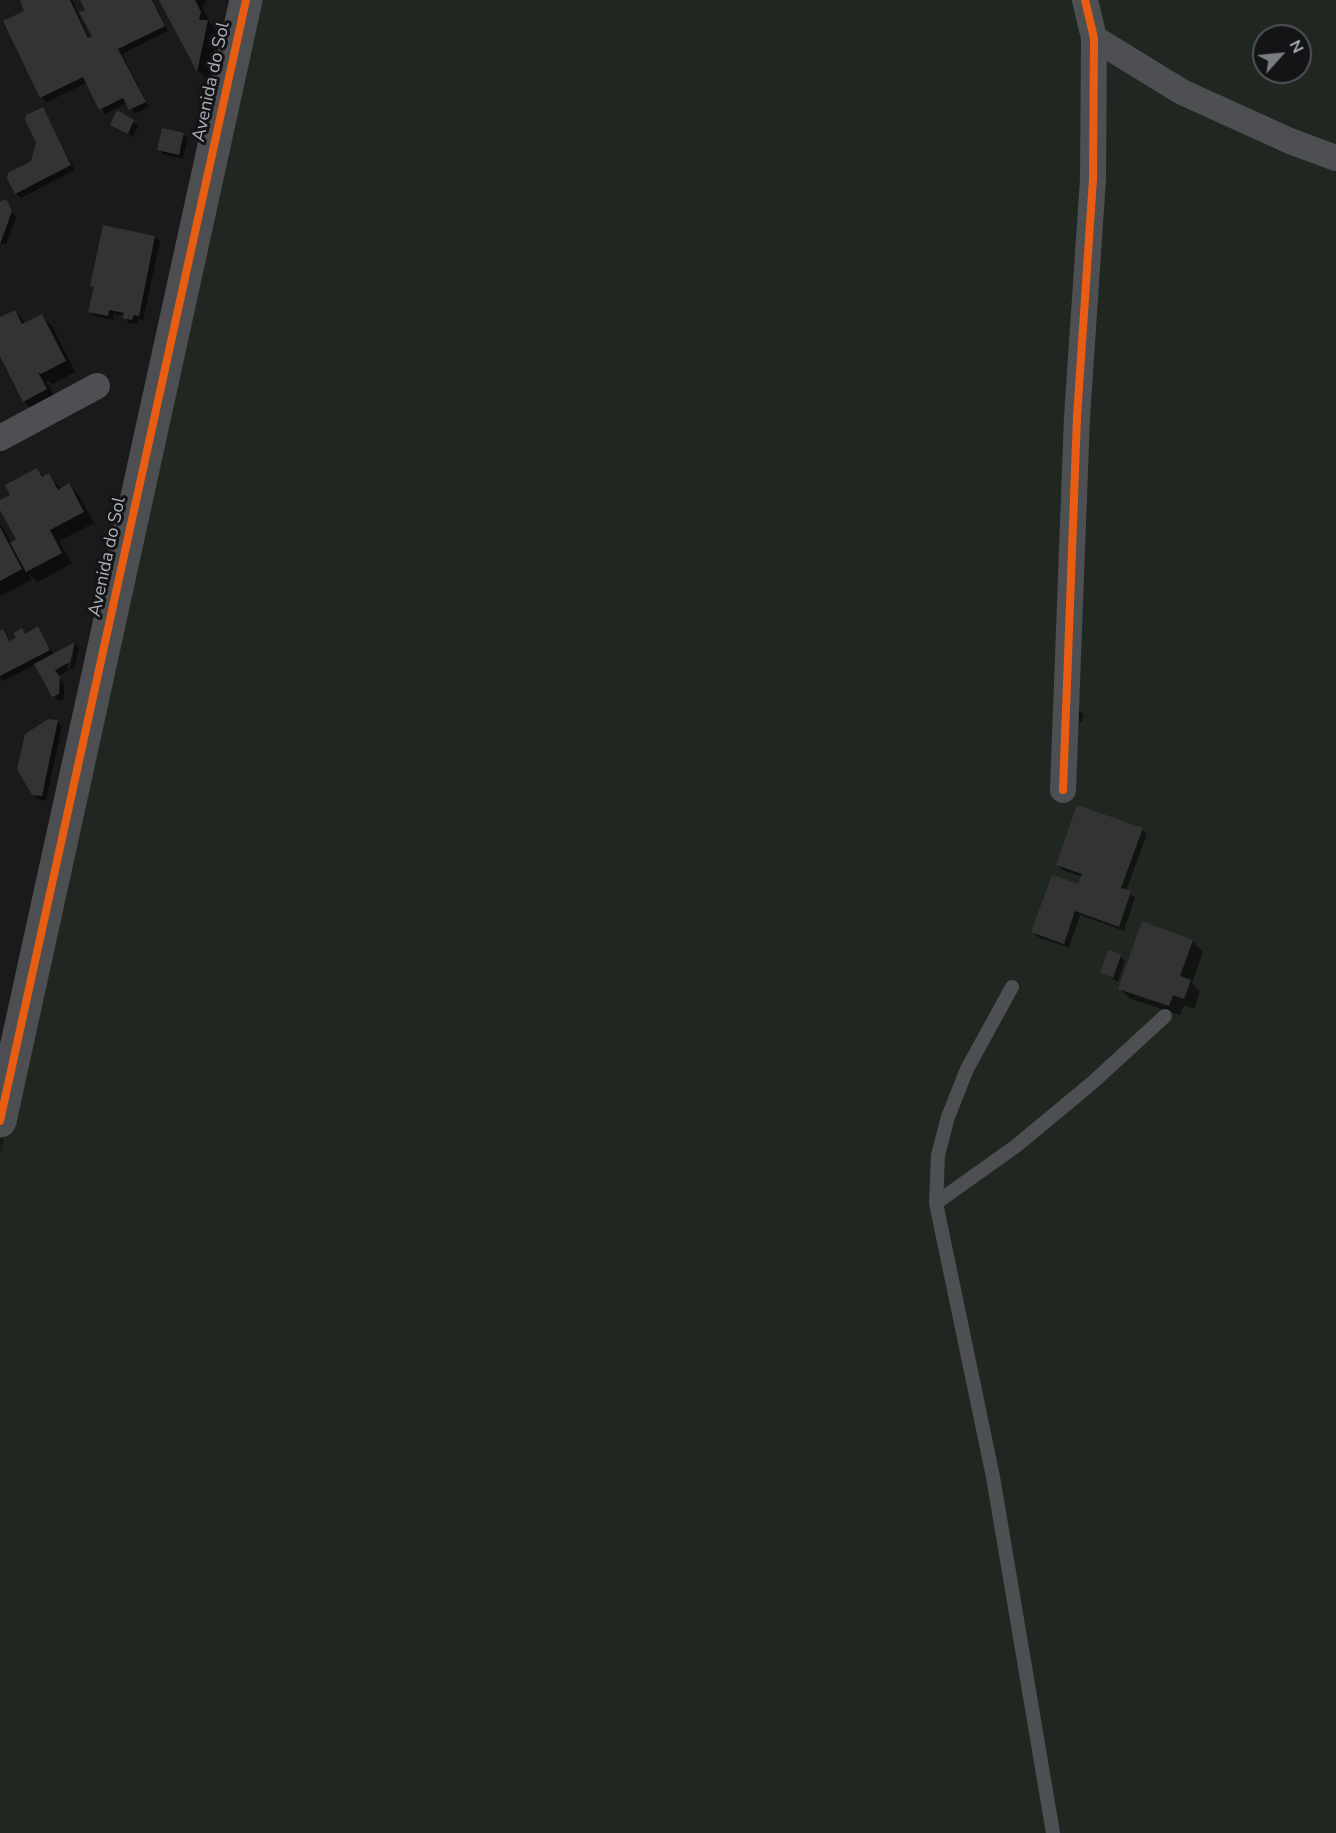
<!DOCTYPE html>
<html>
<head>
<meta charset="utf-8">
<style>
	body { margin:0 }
	#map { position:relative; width:1336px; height:1833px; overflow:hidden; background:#1a1a1a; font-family:"Nunito Sans",sans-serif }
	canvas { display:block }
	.north { position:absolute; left:1252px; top:24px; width:60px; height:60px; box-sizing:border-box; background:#141416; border:2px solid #505358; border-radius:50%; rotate:63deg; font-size:16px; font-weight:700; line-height:24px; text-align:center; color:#abb1bb }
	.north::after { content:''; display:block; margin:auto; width:21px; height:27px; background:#787c83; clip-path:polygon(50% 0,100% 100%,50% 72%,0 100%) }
</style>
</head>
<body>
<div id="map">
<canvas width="1336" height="1833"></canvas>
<div class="north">N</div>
</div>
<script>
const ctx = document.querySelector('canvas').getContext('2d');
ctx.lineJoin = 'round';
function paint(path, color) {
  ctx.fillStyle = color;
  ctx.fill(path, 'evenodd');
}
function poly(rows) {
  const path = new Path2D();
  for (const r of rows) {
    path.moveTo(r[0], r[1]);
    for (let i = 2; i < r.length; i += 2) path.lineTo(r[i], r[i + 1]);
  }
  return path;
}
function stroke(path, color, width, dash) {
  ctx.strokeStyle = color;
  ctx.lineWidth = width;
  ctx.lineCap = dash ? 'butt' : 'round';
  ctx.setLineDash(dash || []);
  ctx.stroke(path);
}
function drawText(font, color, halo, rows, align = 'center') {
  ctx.font = font + ' "Nunito Sans",sans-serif';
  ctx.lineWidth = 6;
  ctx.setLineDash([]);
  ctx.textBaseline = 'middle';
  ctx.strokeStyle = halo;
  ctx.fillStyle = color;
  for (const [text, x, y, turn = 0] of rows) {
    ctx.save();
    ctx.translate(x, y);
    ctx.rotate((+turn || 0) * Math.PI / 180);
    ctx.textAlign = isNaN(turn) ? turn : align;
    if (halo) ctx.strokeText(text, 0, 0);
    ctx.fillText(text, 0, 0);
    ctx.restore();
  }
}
const green = poly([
	[249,0,1336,0,1336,1833,0,1833,0,1157],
	[1264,36,1300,36,1300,72,1264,72]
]);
const shadow = poly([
	[24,0,72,0,90,39,94,37,82,0,153,0,168,31,122,54,149,107,135,114,127,103,105,114,88,82,47,102,42,97],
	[160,0,205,0,207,3,202,6,211,25,218,32,208,80,198,71],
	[42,108,75,170,21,198,16,193,32,162],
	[118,112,138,126,133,137,112,124],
	[183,134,188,139,183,159,163,154,158,149],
	[5,201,16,217,6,245,0,243,0,203],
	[155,237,160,242,143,320,138,319,137,324,129,323,124,316,114,314,113,320,95,316,90,311,95,289,92,286],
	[15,311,26,324,41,316,52,326,75,372,53,384,46,380,56,400,35,412,24,401,0,353,0,320],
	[36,469,44,477,48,475,61,489,69,485,79,496,94,523,59,541,72,563,38,582,28,573,31,580,0,596,0,524,12,543,18,540,0,506,0,501,12,495],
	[38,628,54,655,75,644,79,648,75,667,70,669,74,651,71,651,67,669,70,669,59,676,64,684,64,699,58,701,36,664,4,681,0,677,0,632,3,631,11,642,18,639,22,630,26,634],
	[1064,703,1084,714,1082,722,1065,718],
	[57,721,62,726,46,801,38,799,33,794],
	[1142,829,1147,834,1126,891,1135,897,1124,931,1080,915,1069,948,1038,937,1033,932,1079,886,1083,877,1062,870,1058,865],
	[1193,941,1203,952,1192,983,1200,992,1194,1009,1184,1005,1180,1015,1131,999,1120,989],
	[1120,956,1125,961,1118,982,1102,973]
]);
const building = poly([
	[70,0,88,38,92,36,79,12,85,10,80,0,152,0,165,26,118,49,146,102,129,110,123,98,99,110,83,77,40,98,3,21,24,11,20,0],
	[159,0,195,0,201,12,199,20,208,20,197,72],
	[43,107,71,165,15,194,7,178,8,173,31,161,36,142,25,120,26,115],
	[117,110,134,120,128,134,110,125],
	[162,128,184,133,179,155,157,150],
	[6,199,12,211,0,244,0,202],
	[103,225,155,236,139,316,134,315,132,320,122,318,124,313,109,310,108,316,88,312,94,287,90,286],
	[15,310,22,324,42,314,66,361,41,374,38,372,47,389,23,402,0,356,0,317],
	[37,468,42,477,49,473,58,490,69,483,84,512,50,530,62,553,26,572,10,543,16,539,0,510,0,500,10,495,5,485],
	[0,527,22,569,0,581],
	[38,626,50,650,0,676,0,631,3,629,9,641,16,638,13,633,22,628,25,634],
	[75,642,70,662,55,670,60,677,59,694,52,697,34,664],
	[48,719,58,720,42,796,32,795,17,769,25,734],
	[1077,805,1143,828,1121,888,1131,891,1119,927,1075,911,1064,944,1031,932,1052,875,1078,884,1082,874,1056,865],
	[1142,921,1193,940,1180,976,1191,980,1184,999,1173,995,1169,1006,1118,989],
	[1108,950,1121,955,1113,978,1100,973]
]);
const lane = poly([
	[1012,987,967,1069,948,1117,938,1155,936,1203,993,1477,1053,1833],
	[936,1203,1016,1146,1092,1083,1165,1016]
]);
const street = poly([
	[1094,38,1182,92,1290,141,1336,158],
	[0,438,97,386],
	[1063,790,1077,417,1093,179,1094,38,1085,0]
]);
const secondary = poly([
	[0,1121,246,0]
]);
const cycleway = poly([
	[1063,790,1077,417,1093,179,1094,38,1085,0],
	[0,1121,246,0]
]);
const streetNames = [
	["Avenida do Sol",212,82,-78],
	["Avenida do Sol",108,557,-78]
];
paint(green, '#202721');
paint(shadow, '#0007');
paint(building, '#333334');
stroke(lane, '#4e4f53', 14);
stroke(street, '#4e4f53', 26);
stroke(secondary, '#4d4e51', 33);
stroke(cycleway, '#e95d12', 8);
drawText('18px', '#abb1bb', '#141416', streetNames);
</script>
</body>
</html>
